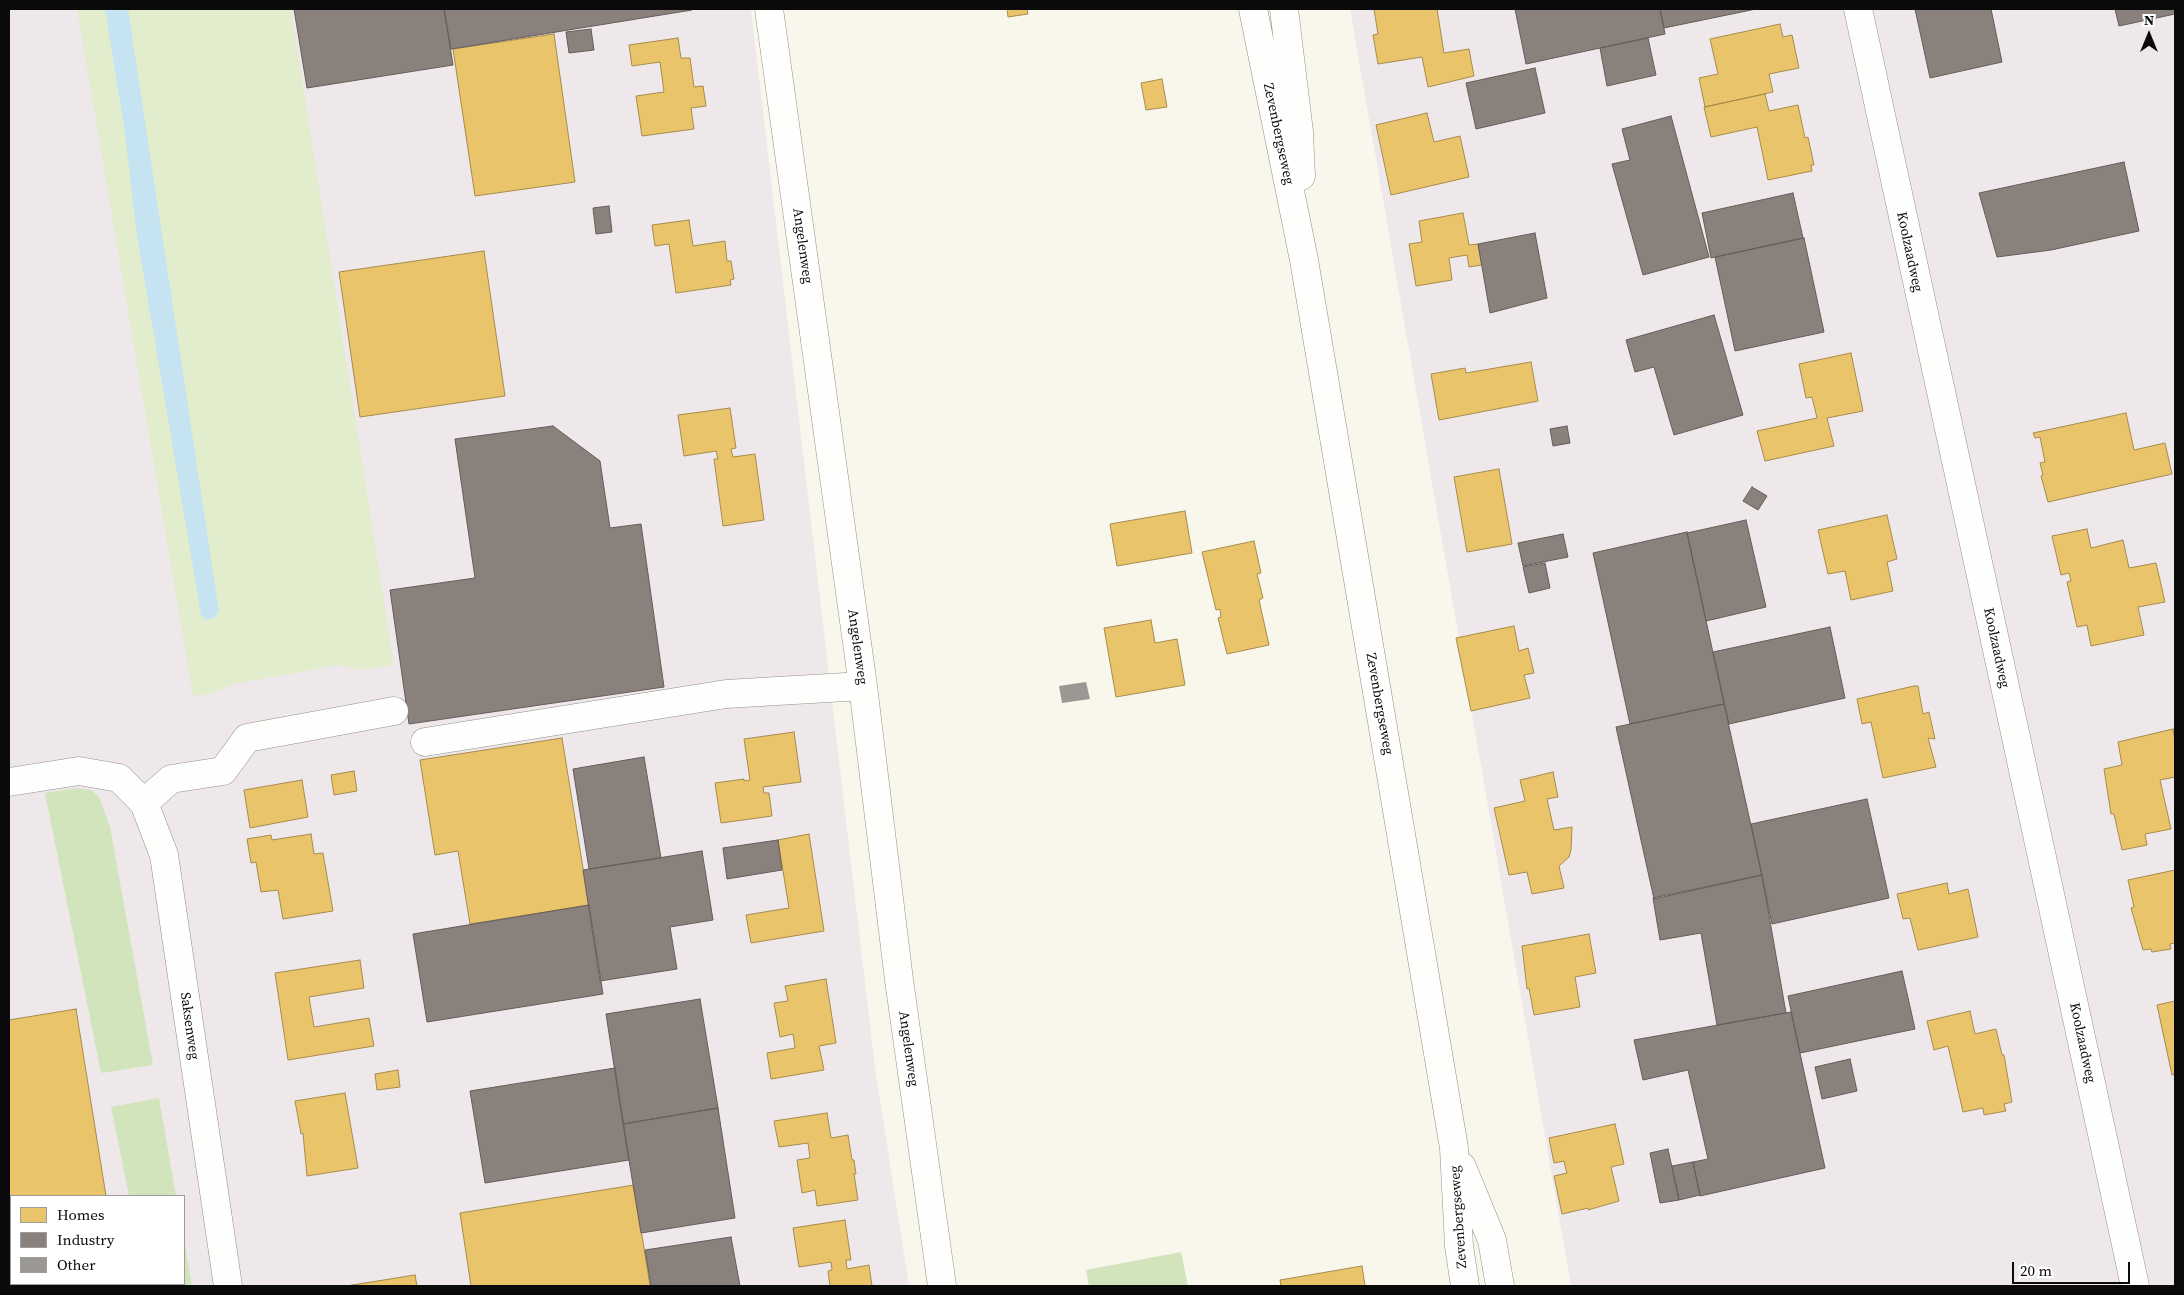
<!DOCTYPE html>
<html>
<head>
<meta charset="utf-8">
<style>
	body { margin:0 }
	#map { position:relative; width:2184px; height:1295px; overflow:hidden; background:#f9f6ec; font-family:"Source Serif 4",serif }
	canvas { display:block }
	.frame { position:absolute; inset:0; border:10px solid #0a0a0a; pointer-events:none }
	.legend { position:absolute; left:10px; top:1195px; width:175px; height:90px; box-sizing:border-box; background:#fff; border:1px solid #9d9d9d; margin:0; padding:6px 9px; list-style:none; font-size:15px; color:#0a0a0a }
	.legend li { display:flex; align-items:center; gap:10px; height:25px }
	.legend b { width:25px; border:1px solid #9d9d9d }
	.north { position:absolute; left:2124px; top:10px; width:50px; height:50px; -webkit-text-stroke:4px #fff; paint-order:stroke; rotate:0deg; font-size:14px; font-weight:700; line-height:20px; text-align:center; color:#0a0a0a }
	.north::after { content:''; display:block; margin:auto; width:18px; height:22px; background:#0a0a0a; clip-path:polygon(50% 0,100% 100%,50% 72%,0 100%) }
	.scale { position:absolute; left:2012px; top:1262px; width:118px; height:22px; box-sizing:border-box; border:2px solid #0a0a0a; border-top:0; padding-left:6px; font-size:15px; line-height:18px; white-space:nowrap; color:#0a0a0a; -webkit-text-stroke:4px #fff; paint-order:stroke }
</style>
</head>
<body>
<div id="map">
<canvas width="2184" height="1295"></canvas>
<div class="frame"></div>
<ul class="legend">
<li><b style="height:14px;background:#e9c46a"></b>Homes</li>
<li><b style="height:14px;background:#8a817c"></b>Industry</li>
<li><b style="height:14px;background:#9b9893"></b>Other</li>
</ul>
<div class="north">N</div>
<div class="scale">20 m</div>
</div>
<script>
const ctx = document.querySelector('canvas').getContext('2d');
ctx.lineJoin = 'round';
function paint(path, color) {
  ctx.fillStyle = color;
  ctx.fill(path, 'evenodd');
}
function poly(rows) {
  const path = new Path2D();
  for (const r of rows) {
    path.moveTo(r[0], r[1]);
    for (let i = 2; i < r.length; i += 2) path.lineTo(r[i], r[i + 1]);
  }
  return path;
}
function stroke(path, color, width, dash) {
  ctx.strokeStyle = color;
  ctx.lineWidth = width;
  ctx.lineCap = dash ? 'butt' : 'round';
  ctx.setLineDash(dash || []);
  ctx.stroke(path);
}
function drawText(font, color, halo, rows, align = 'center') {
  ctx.font = font + ' "Source Serif 4",serif';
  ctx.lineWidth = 5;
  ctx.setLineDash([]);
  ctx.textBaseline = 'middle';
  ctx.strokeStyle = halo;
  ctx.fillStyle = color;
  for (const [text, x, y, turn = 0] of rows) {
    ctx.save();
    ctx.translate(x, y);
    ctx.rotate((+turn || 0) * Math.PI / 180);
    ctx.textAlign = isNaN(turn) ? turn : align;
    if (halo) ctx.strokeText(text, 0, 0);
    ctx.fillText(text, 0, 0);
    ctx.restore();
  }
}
const industrial = poly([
	[9,9,751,9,875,1068,909,1286,9,1286],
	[11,1196,184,1196,184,1284,11,1284],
	[1350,9,2175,9,2175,1286,1571,1286]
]);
const green = poly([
	[77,9,291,9,394,665,360,670,339,665,233,684,213,693,193,696]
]);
const forest = poly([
	[76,788,91,790,99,797,110,827,153,1065,101,1073,45,793],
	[159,1098,176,1196,129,1196,111,1107],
	[184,1238,192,1286,147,1286,146,1284,184,1284],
	[1181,1252,1188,1286,1089,1286,1086,1270]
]);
const water = poly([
	[105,9,128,9,219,612,215,617,207,620,201,615,137,235,124,126]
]);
const homes = poly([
	[1007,9,1027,9,1028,14,1008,17,1007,9],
	[1374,9,1437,9,1444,53,1469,49,1474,76,1428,87,1422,57,1378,64,1373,35,1378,34,1374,9],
	[1780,24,1783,37,1792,35,1799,68,1769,74,1773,92,1705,107,1699,78,1718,74,1710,39,1780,24],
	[554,34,575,182,475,196,453,49,554,34],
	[678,38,681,58,690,58,694,87,703,86,706,106,691,108,694,129,642,136,636,96,664,92,660,62,632,66,629,45,678,38],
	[1162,79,1167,107,1146,110,1141,83,1162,79],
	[1765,94,1769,111,1798,105,1805,138,1808,137,1814,165,1811,165,1812,171,1768,180,1757,127,1711,137,1704,107,1765,94],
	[1427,113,1434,142,1460,136,1469,177,1391,195,1376,125,1427,113],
	[1463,213,1469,245,1478,244,1482,265,1469,267,1467,255,1449,258,1452,280,1416,286,1409,244,1422,242,1419,221,1463,213],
	[689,220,693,246,725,241,727,261,731,261,734,279,730,280,731,285,676,293,669,244,655,246,652,225,689,220],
	[484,251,505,396,360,417,339,272,484,251],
	[1851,353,1863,411,1827,418,1834,446,1765,461,1757,431,1817,418,1812,397,1806,398,1799,364,1851,353],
	[1531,362,1538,401,1439,420,1431,374,1465,368,1466,373,1531,362],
	[730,408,736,448,731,449,733,457,755,454,764,520,723,526,714,459,718,459,716,451,684,456,678,415,730,408],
	[2126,413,2134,450,2165,443,2172,474,2048,502,2041,476,2043,475,2040,463,2045,462,2040,437,2035,438,2033,433,2126,413],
	[1499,469,1512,544,1467,552,1454,477,1499,469],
	[1185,511,1192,553,1117,566,1110,524,1185,511],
	[1887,515,1897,559,1887,562,1893,591,1851,600,1845,571,1828,574,1818,530,1887,515],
	[2087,529,2091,548,2123,540,2129,568,2156,563,2165,602,2138,607,2144,635,2091,646,2087,625,2077,627,2067,582,2071,581,2069,573,2061,575,2052,536,2087,529],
	[1254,541,1261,573,1257,574,1263,598,1259,600,1269,645,1227,654,1218,618,1221,617,1220,609,1216,610,1202,552,1254,541],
	[1151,620,1155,643,1177,639,1185,685,1116,697,1104,628,1151,620],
	[1514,626,1519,651,1528,648,1534,673,1524,675,1530,698,1471,711,1456,638,1514,626],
	[1914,686,1918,686,1923,714,1929,712,1935,739,1928,738,1936,767,1883,778,1871,722,1862,724,1857,699,1914,686],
	[2173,729,2175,740,2175,777,2160,780,2171,829,2145,834,2147,845,2122,850,2114,814,2111,814,2104,769,2122,765,2118,742,2173,729],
	[794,732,801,782,763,787,764,793,769,793,772,816,721,823,715,783,744,779,744,781,750,780,744,739,794,732],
	[562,738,589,905,470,924,458,851,435,855,420,760,562,738],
	[354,771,357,791,334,795,331,775,354,771],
	[1553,772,1558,797,1547,799,1554,830,1572,827,1571,850,1569,857,1559,866,1564,888,1532,894,1527,872,1509,875,1494,808,1525,801,1520,780,1553,772],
	[302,780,308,817,250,828,244,790,302,780],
	[311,834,314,854,323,853,333,911,283,919,278,890,261,892,256,862,251,863,247,839,271,835,272,840,311,834],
	[809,834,824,931,751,943,746,915,789,908,778,840,809,834],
	[2175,870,2175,943,2170,944,2171,949,2152,952,2151,949,2143,950,2131,908,2134,907,2128,880,2175,870],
	[1947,883,1949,894,1968,889,1978,937,1918,950,1910,918,1903,919,1897,894,1947,883],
	[1589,934,1596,973,1575,977,1580,1007,1534,1015,1529,988,1527,989,1522,946,1589,934],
	[360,960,364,988,309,997,314,1027,369,1018,374,1046,288,1060,275,973,360,960],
	[826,979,836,1043,819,1046,824,1070,771,1079,767,1053,795,1048,793,1034,780,1037,774,1003,788,1001,785,986,826,979],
	[2175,1001,2175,1074,2172,1075,2157,1005,2175,1001],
	[76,1009,106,1196,11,1196,11,1256,9,1257,9,1020,76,1009],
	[1970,1011,1975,1034,1996,1029,2002,1055,2004,1055,2012,1102,2004,1104,2006,1111,1984,1115,1983,1108,1963,1112,1948,1046,1934,1050,1927,1021,1970,1011],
	[398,1070,400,1087,377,1090,375,1074,398,1070],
	[345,1093,358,1168,307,1176,303,1133,301,1134,295,1101,345,1093],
	[827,1113,831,1138,848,1135,852,1160,854,1160,856,1174,854,1174,858,1200,817,1206,815,1190,802,1193,797,1160,810,1158,808,1143,779,1147,774,1121,827,1113],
	[1615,1124,1624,1164,1611,1167,1619,1201,1588,1210,1588,1208,1562,1214,1554,1176,1567,1173,1566,1170,1564,1161,1554,1163,1549,1138,1615,1124],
	[634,1185,650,1286,471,1286,460,1213,634,1185],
	[845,1220,851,1260,846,1260,847,1269,869,1265,872,1286,830,1286,828,1271,832,1270,831,1262,799,1267,793,1228,845,1220],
	[1362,1266,1365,1286,1281,1286,1280,1280,1362,1266],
	[415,1275,417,1286,346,1286,415,1275]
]);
const industry = poly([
	[294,9,444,9,453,65,307,88,294,9],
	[444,9,692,9,692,10,451,49,444,9],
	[1515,9,1660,9,1665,34,1526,64,1515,9],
	[1660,9,1756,9,1664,28,1660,9],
	[1915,9,1991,9,2002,62,1930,78,1915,9],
	[2115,9,2175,9,2175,14,2119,26,2115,9],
	[591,29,594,50,569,53,566,32,591,29],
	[1648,38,1656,75,1607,86,1600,48,1648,38],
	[1535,68,1545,113,1476,129,1466,83,1535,68],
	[1671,116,1709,257,1643,275,1612,164,1630,160,1622,129,1671,116],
	[2124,162,2139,231,2051,250,1997,257,1979,193,2124,162],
	[1793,193,1803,238,1711,258,1702,213,1793,193],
	[609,206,612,232,596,234,593,208,609,206],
	[1535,233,1547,298,1490,313,1478,244,1535,233],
	[1804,238,1824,332,1735,351,1715,257,1804,238],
	[1714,315,1743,415,1674,435,1654,367,1635,372,1626,340,1714,315],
	[553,426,600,461,610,528,641,524,664,687,409,724,390,590,475,578,455,439,553,426],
	[1567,426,1570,443,1553,446,1550,429,1567,426],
	[1752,487,1767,496,1758,510,1743,501,1752,487],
	[1746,520,1766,607,1706,621,1687,533,1746,520],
	[1687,532,1724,704,1630,724,1593,553,1687,532],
	[1563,534,1568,557,1523,566,1518,543,1563,534],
	[1545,563,1550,588,1529,593,1523,567,1545,563],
	[1830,627,1845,698,1729,724,1713,652,1830,627],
	[1724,704,1762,875,1654,899,1616,727,1724,704],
	[644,757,661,858,589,869,573,769,644,757],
	[1867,799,1889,898,1772,924,1751,824,1867,799],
	[778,840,782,870,727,879,723,848,778,840],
	[702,851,713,920,670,927,677,969,600,981,583,870,702,851],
	[1762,875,1786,1013,1717,1025,1701,933,1660,940,1653,898,1762,875],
	[589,905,603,994,427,1022,413,934,589,905],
	[1902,971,1915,1029,1800,1053,1788,996,1902,971],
	[700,999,718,1108,623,1124,606,1014,700,999],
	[1791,1012,1825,1168,1700,1196,1693,1162,1708,1159,1688,1070,1643,1080,1634,1040,1791,1012],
	[1850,1059,1857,1091,1822,1099,1815,1067,1850,1059],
	[615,1068,629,1160,485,1183,470,1091,615,1068],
	[718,1108,735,1218,641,1233,623,1124,718,1108],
	[1668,1149,1679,1200,1660,1203,1650,1153,1668,1149],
	[1693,1162,1700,1195,1679,1200,1672,1166,1693,1162],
	[731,1237,740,1286,651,1286,645,1250,731,1237],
	[17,1284,97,1284,97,1286,9,1286,17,1284]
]);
const building = poly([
	[1086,682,1090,699,1062,703,1059,686]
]);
const minor = poly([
	[769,9,863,686,899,980,942,1286],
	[1253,9,1304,260,1454,1148,1459,1246,1465,1286],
	[1284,9,1299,132,1301,176],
	[1858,9,2135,1286],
	[425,742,726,694,863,686],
	[9,782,79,771,119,778,144,803,164,855,228,1286],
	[144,803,171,779,223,771,247,738,394,711],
	[1462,1167,1492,1240,1500,1286]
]);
const streetNames = [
	["Zevenbergseweg",1278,134,78],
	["Angelenweg",802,246,82],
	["Koolzaadweg",1909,252,78],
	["Angelenweg",857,647,82],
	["Koolzaadweg",1996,648,78],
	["Zevenbergseweg",1379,704,80],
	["Saksenweg",189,1026,82],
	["Koolzaadweg",2082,1043,78],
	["Angelenweg",908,1049,82],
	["Zevenbergseweg",1459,1217,-94]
];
paint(industrial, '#efe8ea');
paint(green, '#e2edcd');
paint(forest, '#d2e4bc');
paint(water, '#c5e3f0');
paint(homes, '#e9c46a');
stroke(homes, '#a68c4d', 1);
paint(industry, '#8a817c');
stroke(industry, '#645d5a', 1);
paint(building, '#9b9893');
stroke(minor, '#92908c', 29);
stroke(minor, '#fefefc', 28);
drawText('14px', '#0a0a0a', '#fff', streetNames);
</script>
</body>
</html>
